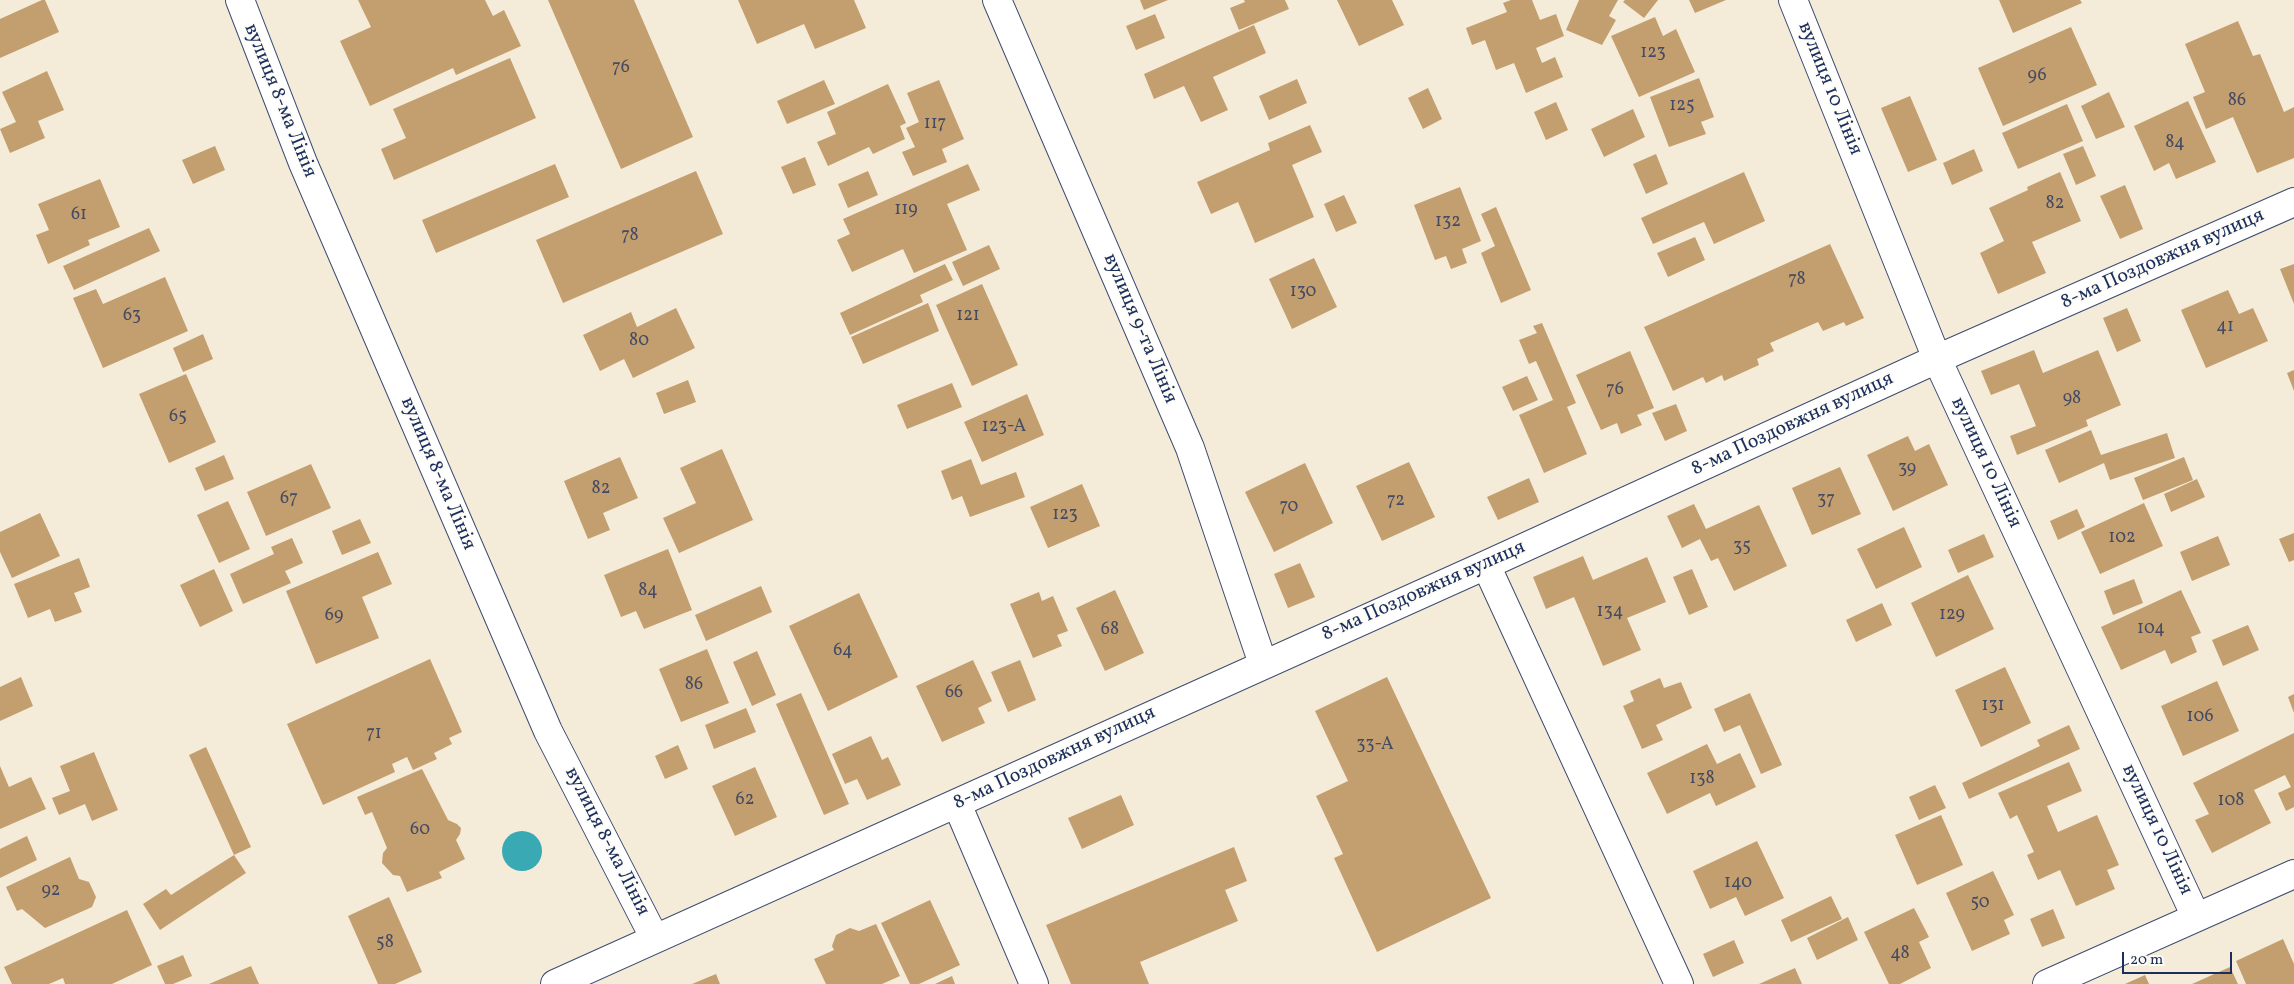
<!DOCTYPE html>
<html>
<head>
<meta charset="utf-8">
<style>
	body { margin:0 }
	#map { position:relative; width:2294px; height:984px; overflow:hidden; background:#f4ecd8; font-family:Vollkorn,serif }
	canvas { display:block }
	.scale { position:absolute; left:2122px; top:952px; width:110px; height:22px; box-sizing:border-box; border:2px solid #1b2f5e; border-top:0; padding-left:6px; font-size:15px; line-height:18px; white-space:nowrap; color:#1b2f5e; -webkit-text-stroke:4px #fdfcf7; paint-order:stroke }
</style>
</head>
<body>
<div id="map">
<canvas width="2294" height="984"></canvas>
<div class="scale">20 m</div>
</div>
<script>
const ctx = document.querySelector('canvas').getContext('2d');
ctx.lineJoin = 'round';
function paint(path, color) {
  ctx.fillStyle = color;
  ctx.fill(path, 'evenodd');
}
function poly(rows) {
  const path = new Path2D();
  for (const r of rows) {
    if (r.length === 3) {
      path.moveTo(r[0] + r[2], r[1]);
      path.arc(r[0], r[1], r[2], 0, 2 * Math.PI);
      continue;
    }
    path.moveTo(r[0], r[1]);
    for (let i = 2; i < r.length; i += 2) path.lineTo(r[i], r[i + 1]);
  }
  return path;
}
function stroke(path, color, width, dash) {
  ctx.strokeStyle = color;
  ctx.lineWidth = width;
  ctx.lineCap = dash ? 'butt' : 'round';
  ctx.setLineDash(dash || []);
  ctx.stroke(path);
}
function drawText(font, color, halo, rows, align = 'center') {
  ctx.font = font + ' Vollkorn,serif';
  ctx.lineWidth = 4;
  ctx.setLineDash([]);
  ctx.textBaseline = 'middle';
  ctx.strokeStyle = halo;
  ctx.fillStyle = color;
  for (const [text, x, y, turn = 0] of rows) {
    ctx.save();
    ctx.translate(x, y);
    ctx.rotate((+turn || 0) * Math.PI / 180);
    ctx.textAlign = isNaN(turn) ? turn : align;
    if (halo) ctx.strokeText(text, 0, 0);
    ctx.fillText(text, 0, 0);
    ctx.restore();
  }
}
const water = poly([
	[522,851,20]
]);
const building = poly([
	[42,0,45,0,59,32,0,58,0,19],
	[358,0,485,0,493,16,504,10,521,46,456,75,453,68,370,106,340,41,371,27],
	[548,0,634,0,693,137,621,169],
	[738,0,854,0,866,28,815,49,804,24,757,44],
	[1140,0,1168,0,1144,10],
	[1244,0,1285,0,1289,9,1239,30,1230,8,1245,2],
	[1337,0,1392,0,1404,25,1359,46],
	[1511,0,1532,0,1540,20,1556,14,1564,36,1536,48,1542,63,1555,57,1563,77,1526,93,1514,63,1496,70,1485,40,1472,45,1466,28,1507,12,1503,3],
	[1579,0,1618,0,1609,16,1616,20,1602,45,1566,30],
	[1625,0,1658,0,1644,18,1623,2],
	[1689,0,1726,0,1695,13],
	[1999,0,2080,0,2082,3,2013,33],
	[1155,14,1165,38,1136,50,1126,26],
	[1655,17,1663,36,1676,29,1695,72,1639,97,1611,36],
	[2238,21,2253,56,2260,54,2284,112,2294,107,2294,158,2257,173,2233,117,2206,129,2193,97,2205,92,2185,44],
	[1254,25,1266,53,1213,77,1228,110,1201,122,1184,86,1154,99,1144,74],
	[2071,27,2097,85,2003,126,1978,68],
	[510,58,536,118,394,180,381,149,406,138,393,109],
	[47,71,64,110,38,121,45,138,10,153,0,129,16,122,2,92],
	[1699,78,1714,117,1701,122,1706,134,1669,147,1650,97],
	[1297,79,1307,103,1269,120,1259,96],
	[824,80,835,104,787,124,777,101],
	[939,80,964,139,942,149,947,162,913,176,902,152,915,147,906,128,919,122,907,93],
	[888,84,906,123,900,126,905,139,873,154,869,147,828,166,817,142,836,134,827,112],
	[1428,88,1442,119,1423,129,1408,98],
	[2109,92,2125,127,2096,139,2081,106],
	[1910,96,1937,160,1908,172,1881,108],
	[2188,101,2216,162,2176,179,2169,163,2154,171,2134,126],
	[1556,102,1568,130,1546,140,1534,112],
	[2067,104,2083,141,2018,169,2002,133],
	[1633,109,1645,137,1604,157,1591,129],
	[1310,125,1322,152,1292,165,1314,217,1255,243,1238,202,1211,214,1197,182,1270,150,1268,143],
	[215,146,225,170,193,184,182,160],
	[2083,146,2096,176,2076,185,2063,154],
	[1974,149,1983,171,1952,185,1943,163],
	[1656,154,1668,184,1646,194,1633,164],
	[805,157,816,185,793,194,781,167],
	[555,164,569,197,436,253,422,220],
	[968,164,980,190,947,204,967,250,914,273,903,249,852,272,837,240,850,234,843,219],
	[696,171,723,234,563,303,536,240],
	[868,171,878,195,848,208,838,184],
	[1744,172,1765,221,1714,244,1704,222,1653,244,1641,218],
	[2060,172,2081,221,2032,242,2046,273,1998,294,1980,253,2004,241,1989,208,2028,190,2027,187],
	[100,179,120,227,88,240,90,245,48,264,36,235,49,230,38,204],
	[2125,185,2143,229,2120,239,2100,196],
	[1460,187,1481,241,1462,249,1467,263,1451,269,1446,256,1435,260,1414,205],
	[1344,195,1357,223,1336,232,1324,204],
	[1496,207,1531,290,1501,303,1481,253,1495,246,1481,214],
	[149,228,160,251,74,290,63,266],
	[1695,237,1705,260,1668,277,1657,253],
	[1830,244,1864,318,1846,326,1844,322,1823,331,1818,322,1770,343,1774,351,1757,359,1759,365,1724,381,1722,375,1706,383,1703,377,1673,391,1644,327],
	[989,245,1000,269,963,286,952,262],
	[1314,258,1337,307,1292,329,1269,279],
	[945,264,953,280,920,295,923,302,850,335,840,313],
	[2294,264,2294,304,2280,269],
	[165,277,188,331,103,368,73,298,96,289,103,304],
	[982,284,1018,365,972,386,936,305],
	[2228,290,2239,314,2253,308,2268,341,2206,368,2181,310],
	[928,303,939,331,863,364,851,337],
	[676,308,695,348,633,378,624,359,600,371,583,335,631,312,637,327],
	[2127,308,2141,341,2117,352,2103,318],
	[1542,323,1576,403,1567,407,1587,454,1544,473,1519,415,1553,400,1536,361,1529,364,1519,340,1537,333,1533,326],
	[203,334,213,359,183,372,173,348],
	[2034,350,2043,373,2098,350,2121,405,2086,420,2088,426,2017,455,2010,436,2036,426,2019,384,1991,395,1981,371],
	[1630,351,1654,408,1637,415,1642,425,1621,434,1617,423,1601,430,1576,375],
	[2294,370,2294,391,2287,373],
	[186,374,216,442,169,463,139,394],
	[1527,376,1538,400,1513,411,1502,387],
	[688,380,696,402,664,414,656,393],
	[952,383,962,407,907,429,897,405],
	[1027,394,1044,435,982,462,964,422],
	[1676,404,1687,431,1665,441,1652,413],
	[2091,430,2101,455,2167,433,2175,458,2110,480,2104,463,2059,483,2045,450],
	[1908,436,1915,451,1929,444,1948,485,1893,511,1867,455],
	[722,449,753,520,679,553,663,518,696,503,680,468],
	[224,455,234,479,205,491,195,468],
	[620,457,638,498,603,513,610,530,588,539,564,481],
	[2184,457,2193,480,2143,500,2134,478],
	[971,459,981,485,1016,472,1025,497,970,517,962,496,952,500,941,471],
	[1409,462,1435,517,1382,541,1356,486],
	[1305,463,1333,523,1274,552,1245,492],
	[311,464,331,508,266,536,247,492],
	[1840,467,1861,514,1812,535,1792,488],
	[1529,478,1539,502,1498,520,1487,497],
	[2197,479,2205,497,2171,512,2164,494],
	[1082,484,1100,526,1048,548,1030,507],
	[228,501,250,549,219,563,197,515],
	[2144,503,2163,546,2100,574,2081,532],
	[1694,504,1706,529,1759,505,1787,566,1734,591,1718,558,1711,561,1700,539,1682,548,1667,516],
	[2077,509,2085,527,2058,540,2050,521],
	[40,513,60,556,12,578,0,552,0,532],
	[360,519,371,543,342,555,332,531],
	[1904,527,1922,567,1876,589,1857,549],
	[2294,533,2294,560,2289,562,2279,539],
	[1984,534,1994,557,1958,573,1948,550],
	[2218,536,2230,565,2192,581,2180,552],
	[292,538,303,563,285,571,291,583,243,604,230,574,274,554,271,547],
	[668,549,692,610,644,629,636,611,621,617,604,575],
	[378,552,392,584,362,597,379,638,316,664,286,591],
	[1583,556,1593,580,1647,557,1666,602,1627,618,1641,650,1603,666,1574,597,1546,609,1533,577],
	[79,558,90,587,74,593,82,612,55,622,50,609,28,618,14,584],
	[1300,563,1315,597,1288,608,1274,574],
	[214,569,233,611,200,627,180,585],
	[1692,569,1708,607,1689,615,1673,577],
	[1968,575,1994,629,1936,657,1911,603],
	[2134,579,2143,603,2113,615,2104,591],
	[761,586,772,612,706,641,695,615],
	[1115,590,1144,653,1105,671,1076,608],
	[2181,590,2201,633,2191,637,2197,652,2171,664,2165,650,2121,670,2101,627],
	[1039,592,1042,601,1053,596,1068,631,1057,635,1062,646,1033,658,1010,604],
	[859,593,898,677,828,711,789,626],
	[1882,603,1892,625,1856,642,1846,620],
	[2248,625,2259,650,2223,666,2212,640],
	[707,649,729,703,681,722,659,669],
	[757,651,776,695,752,706,733,662],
	[430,659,462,732,449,738,452,744,434,753,437,759,413,770,407,757,392,764,395,772,323,805,287,724],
	[973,660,992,701,978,708,985,723,942,742,916,686],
	[1020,660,1036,700,1008,712,991,672],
	[2005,667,2031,723,1981,747,1955,690],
	[21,677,33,706,0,721,0,687],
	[1387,677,1491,898,1377,952,1334,858,1343,854,1316,796,1348,781,1315,711],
	[1660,678,1664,688,1681,682,1692,708,1656,725,1663,740,1642,749,1623,706,1634,701,1630,691],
	[2217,681,2239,731,2183,756,2161,706],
	[801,693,849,804,824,815,776,704],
	[1750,693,1782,765,1761,774,1740,725,1724,732,1714,709],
	[2294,694,2294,713,2288,697],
	[746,708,756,732,714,749,705,725],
	[2069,725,2080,749,1969,799,1962,783,2040,746,2037,740],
	[2294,733,2294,807,2286,811,2278,793,2291,787,2285,775,2254,790,2271,823,2212,853,2195,820,2209,814,2193,783],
	[871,736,882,760,888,757,901,785,867,800,857,779,845,784,832,754],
	[1707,744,1717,764,1740,753,1756,787,1716,806,1710,793,1667,814,1647,773],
	[678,745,688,769,665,779,655,756],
	[206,747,251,847,234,855,189,755],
	[94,752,118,810,92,821,85,804,59,815,52,798,70,791,60,766],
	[2069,762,2082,791,2047,806,2058,832,2097,815,2119,865,2107,870,2115,889,2076,906,2060,870,2038,880,2027,855,2034,852,2017,815,2010,819,1998,793],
	[0,766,9,787,31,777,46,809,0,829],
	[755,767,777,817,735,836,712,786],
	[422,769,448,820,457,824,461,828,460,834,456,840,465,859,439,872,442,878,407,892,400,876,393,875,382,863,383,853,387,848,372,812,365,815,357,797],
	[1935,785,1946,808,1919,820,1909,797],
	[1121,795,1134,825,1082,849,1068,818],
	[1941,815,1963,865,1917,885,1895,835],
	[27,836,37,860,0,878,0,849],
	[1757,841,1784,898,1745,916,1736,897,1710,909,1693,871],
	[1234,847,1247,881,1225,890,1238,921,1140,962,1149,984,1071,984,1046,925],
	[234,855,246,873,160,930,143,904,166,889,171,895],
	[70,857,79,879,89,882,96,897,92,907,45,928,22,909,17,911,6,887],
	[1993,871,2014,915,2004,920,2010,934,1972,951,1946,893],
	[1831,896,1842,919,1791,942,1781,920],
	[389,897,422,972,395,984,378,984,348,916],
	[930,900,960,965,919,984,910,984,881,923],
	[1914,908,1929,937,1919,942,1931,968,1900,984,1889,984,1864,932],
	[2053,909,2065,938,2042,947,2030,919],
	[127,910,152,965,112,984,65,984,63,978,49,984,12,984,4,967],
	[1848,917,1858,940,1817,960,1807,938],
	[876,924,900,976,882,984,826,984,814,959,834,950,832,946,836,935,850,928,859,931],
	[2283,939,2294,964,2294,984,2246,984,2236,961],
	[1734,940,1744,963,1713,977,1703,954],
	[183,955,192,976,173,984,165,984,157,966],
	[251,966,259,984,209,984],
	[2230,967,2238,984,2192,984],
	[1795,968,1802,984,1759,984],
	[716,974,720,984,692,984],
	[2145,975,2149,984,2125,984],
	[952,976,955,984,935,984]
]);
const minor = poly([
	[240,0,303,163,548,731,655,939],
	[997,0,1190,448,1263,664],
	[1793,0,1937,359,2196,917],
	[1486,565,1679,984],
	[957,804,1034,984],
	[555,984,1486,565,1937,359,2294,202],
	[2047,984,2294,874]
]);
const numberNames = [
	["123",1653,54],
	["76",621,69],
	["96",2037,77],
	["86",2237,102],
	["125",1682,107],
	["117",935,125],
	["84",2175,144],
	["82",2055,205],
	["119",906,211],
	["61",79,216],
	["132",1448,223],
	["78",630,237],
	["78",1797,281],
	["130",1303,293],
	["63",132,317],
	["121",968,317],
	["41",2225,328],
	["80",639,342],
	["76",1615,391],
	["98",2072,400],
	["65",178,418],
	["123-А",1004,428],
	["39",1907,470],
	["82",601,490],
	["67",289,500],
	["37",1826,501],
	["72",1396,502],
	["70",1289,508],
	["123",1065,516],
	["102",2122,539],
	["35",1742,548],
	["84",648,592],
	["134",1610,613],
	["129",1952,616],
	["69",334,617],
	["104",2151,630],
	["68",1110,631],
	["64",843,652],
	["86",694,686],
	["66",954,694],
	["131",1993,707],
	["106",2200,718],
	["71",374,735],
	["33-А",1375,746],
	["138",1702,780],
	["62",745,801],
	["108",2231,802],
	["60",420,831],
	["140",1738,884],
	["92",51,892],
	["50",1980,904],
	["58",385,944],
	["48",1900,955]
];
const streetNames = [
	["вулиця 10 Лінія",1829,89,68],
	["вулиця 8-ма Лінія",279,101,68],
	["8-ма Поздовжня вулиця",2163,260,-24],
	["вулиця 9-та Лінія",1139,329,67],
	["8-ма Поздовжня вулиця",1793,425,-25],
	["вулиця 10 Лінія",1985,463,65],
	["вулиця 8-ма Лінія",437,474,67],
	["8-ма Поздовжня вулиця",1424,592,-24],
	["8-ма Поздовжня вулиця",1055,759,-25],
	["вулиця 10 Лінія",2156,830,65],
	["вулиця 8-ма Лінія",606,842,63]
];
paint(water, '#39aab4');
paint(building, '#c39e6f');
stroke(minor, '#3c4b70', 30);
stroke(minor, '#fff', 28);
drawText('18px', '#454b62', null, numberNames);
drawText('20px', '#1b2f5e', '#fdfcf7', streetNames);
</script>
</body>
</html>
